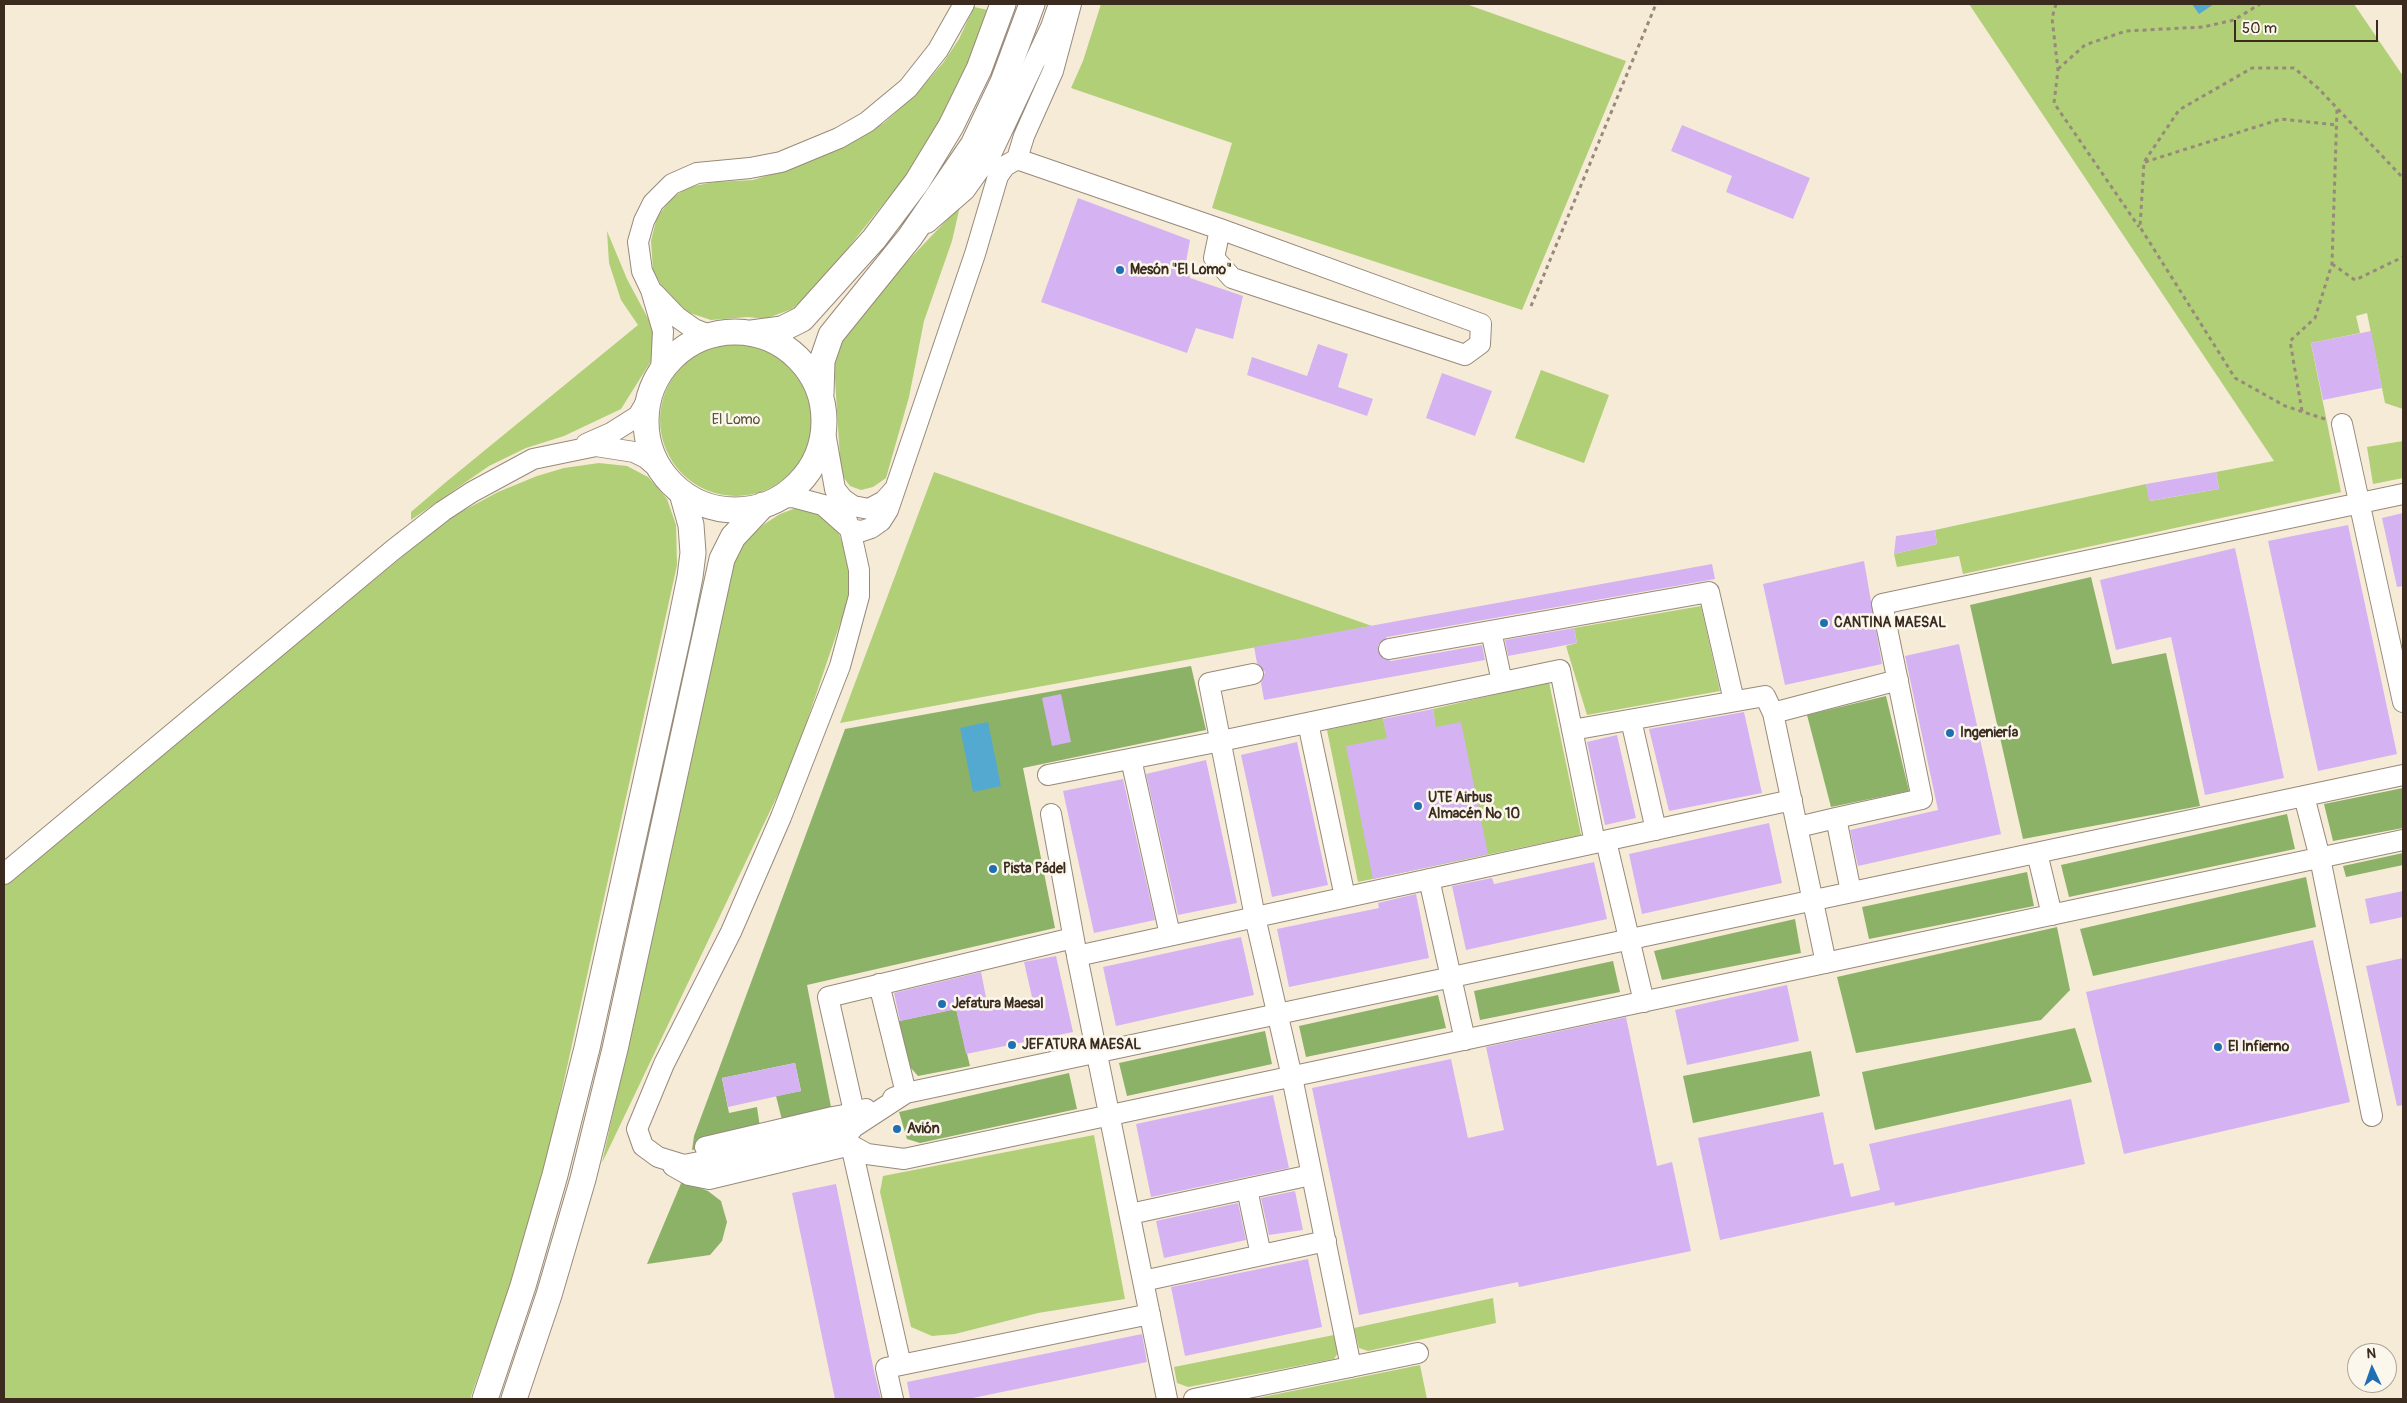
<!DOCTYPE html>
<html>
<head>
<meta charset="utf-8">
<style>
	body { margin:0 }
	#map { position:relative; width:2407px; height:1403px; overflow:hidden; background:#f6ebd7; font-family:Pangolin,sans-serif }
	canvas { display:block }
	.frame { position:absolute; inset:0; border:5px solid #3b2a1e; pointer-events:none }
	.north { position:absolute; left:2347px; top:1343px; width:50px; height:50px; box-sizing:border-box; background:#fbf7ec; border:1px solid #aea59a; border-radius:50%; rotate:357deg; font-size:14px; font-weight:700; line-height:20px; text-align:center; color:#3b2a1e }
	.north::after { content:''; display:block; margin:auto; width:18px; height:22px; background:#1f6fb2; clip-path:polygon(50% 0,100% 100%,50% 72%,0 100%) }
	.scale { position:absolute; left:2234px; top:20px; width:144px; height:22px; box-sizing:border-box; border:2px solid #3b2a1e; border-top:0; padding-left:6px; font-size:15px; line-height:18px; white-space:nowrap; color:#3b2a1e; -webkit-text-stroke:4px #fbf7ec; paint-order:stroke }
</style>
</head>
<body>
<div id="map">
<canvas width="2407" height="1403"></canvas>
<div class="frame"></div>
<div class="north">N</div>
<div class="scale">50 m</div>
</div>
<script>
const ctx = document.querySelector('canvas').getContext('2d');
ctx.lineJoin = 'round';
function paint(path, color) {
  ctx.fillStyle = color;
  ctx.fill(path, 'evenodd');
}
function poly(rows) {
  const path = new Path2D();
  for (const r of rows) {
    if (r.length === 3) {
      path.moveTo(r[0] + r[2], r[1]);
      path.arc(r[0], r[1], r[2], 0, 2 * Math.PI);
      continue;
    }
    path.moveTo(r[0], r[1]);
    for (let i = 2; i < r.length; i += 2) path.lineTo(r[i], r[i + 1]);
  }
  return path;
}
function stroke(path, color, width, dash) {
  ctx.strokeStyle = color;
  ctx.lineWidth = width;
  ctx.lineCap = dash ? 'butt' : 'round';
  ctx.setLineDash(dash || []);
  ctx.stroke(path);
}
function drawText(font, color, halo, rows, align = 'center') {
  ctx.font = font + ' Pangolin,sans-serif';
  ctx.lineWidth = 5;
  ctx.setLineDash([]);
  ctx.textBaseline = 'middle';
  ctx.strokeStyle = halo;
  ctx.fillStyle = color;
  for (const [text, x, y, turn = 0] of rows) {
    ctx.save();
    ctx.translate(x, y);
    ctx.rotate((+turn || 0) * Math.PI / 180);
    ctx.textAlign = isNaN(turn) ? turn : align;
    if (halo) ctx.strokeText(text, 0, 0);
    ctx.fillText(text, 0, 0);
    ctx.restore();
  }
}
const green = poly([
	[1101,4,1466,4,1626,61,1522,310,1212,208,1232,143,1071,88,1083,61],
	[1969,4,2354,4,2403,76,2403,409,2385,403,2367,313,2356,316,2360,333,2311,343,2341,492,1963,574,1959,556,1897,567,1894,554,1937,544,1935,530,2146,484,2150,501,2219,489,2216,472,2274,461],
	[974,7,988,10,972,53,936,127,904,178,816,288,792,309,765,319,748,317,711,320,690,313,667,296,653,270,651,241,657,217,671,199,688,187,715,182,753,180,795,167,835,151,884,123,914,96,943,63,959,39],
	[960,206,952,241,924,321,909,397,886,478,873,487,861,490,850,486,841,474,834,364,844,334,865,306],
	[607,231,627,279,652,326,653,358,621,409,564,436,526,448,489,466,411,520,411,512,446,482,638,325,621,300,609,263],
	[736,420,76],
	[1541,370,1609,395,1584,463,1515,438],
	[2403,441,2403,478,2373,484,2367,447],
	[599,463,627,466,648,477,667,499,676,525,677,565,546,1163,511,1284,470,1399,4,1399,4,885,448,519,498,492,537,476,564,468],
	[934,472,1372,626,840,723],
	[796,508,811,508,838,531,848,558,850,579,847,603,792,765,602,1163,735,558,746,540,763,525,780,514],
	[1701,606,1720,691,1587,715,1566,646,1577,643,1574,628],
	[1549,682,1581,835,1358,882,1327,730,1383,718,1386,732,1435,723,1433,709],
	[1094,1135,1125,1299,1038,1313,955,1334,932,1336,911,1327,880,1192,883,1176],
	[1493,1298,1496,1323,1368,1351,1359,1348,1354,1328],
	[1334,1335,1339,1351,1334,1359,1188,1387,1177,1383,1174,1367],
	[1420,1365,1427,1399,1253,1399]
]);
const forest = poly([
	[2091,577,2112,664,2166,653,2200,806,2023,839,1970,605],
	[1191,666,1206,730,1023,768,1055,928,807,985,833,1117,784,1128,776,1096,801,1091,795,1063,722,1078,729,1113,757,1107,761,1134,692,1150,694,1136,845,729],
	[1886,696,1909,791,1831,807,1807,715],
	[2403,788,2403,828,2333,841,2324,804],
	[2287,814,2295,849,2069,897,2061,865],
	[2403,853,2403,865,2346,877,2343,866],
	[2027,872,2034,906,1869,939,1862,907],
	[2306,877,2316,927,2093,976,2080,929],
	[1795,919,1801,953,1662,980,1654,951],
	[2057,927,2070,990,2041,1020,1856,1053,1837,977],
	[1613,961,1620,992,1480,1020,1474,991],
	[1438,995,1446,1028,1306,1057,1299,1026],
	[956,1009,970,1066,918,1076,910,1067,899,1021],
	[2075,1028,2092,1082,1875,1130,1862,1072],
	[1265,1031,1272,1064,1127,1096,1119,1063],
	[1811,1051,1820,1096,1693,1123,1683,1076],
	[1069,1073,1077,1109,920,1143,907,1139,899,1112],
	[682,1181,708,1191,721,1201,727,1222,722,1241,710,1255,647,1264]
]);
const water = poly([
	[2192,4,2214,4,2199,14],
	[988,722,1001,786,973,792,960,728]
]);
const building = poly([
	[1682,125,1810,178,1793,219,1726,192,1732,176,1671,151],
	[1078,198,1190,240,1186,262,1190,278,1243,296,1233,339,1196,328,1187,353,1041,302],
	[2371,331,2382,388,2323,400,2311,343],
	[1318,344,1348,354,1338,387,1373,399,1367,416,1247,375,1252,357,1307,376],
	[1442,373,1492,391,1475,436,1426,418],
	[2216,472,2219,489,2149,501,2146,484],
	[2403,513,2403,586,2397,587,2382,518],
	[2348,525,2397,754,2318,771,2268,541],
	[1935,530,1937,544,1894,554,1896,536],
	[2235,548,2284,778,2205,795,2171,637,2116,650,2100,580],
	[1864,561,1882,664,1785,685,1763,584],
	[1712,564,1715,579,1387,637,1378,645,1380,656,1391,661,1482,645,1485,660,1264,700,1261,683,1265,672,1257,663,1254,647],
	[1574,628,1577,643,1508,656,1505,640],
	[1959,644,2001,834,1858,866,1850,830,1938,810,1905,656],
	[1061,694,1071,742,1052,746,1042,698],
	[1433,709,1436,727,1461,722,1488,854,1373,879,1346,746,1387,738,1383,719],
	[1744,712,1762,793,1669,811,1649,729],
	[1617,735,1636,818,1605,825,1587,742],
	[1297,742,1328,885,1272,897,1241,755],
	[1206,760,1237,903,1178,915,1146,774],
	[1123,779,1155,920,1094,933,1063,791],
	[1769,823,1782,883,1642,914,1629,854],
	[1594,862,1607,919,1466,950,1452,886,1492,878,1494,884],
	[2403,891,2403,917,2370,924,2365,899],
	[1416,894,1429,958,1289,987,1277,929,1379,908,1378,903],
	[1241,937,1254,995,1116,1026,1103,967],
	[2313,940,2350,1102,2124,1154,2086,992],
	[1056,956,1073,1032,966,1054,956,1009,900,1021,894,993,981,972,988,1007,1032,997,1024,962],
	[2403,958,2403,1105,2397,1106,2366,966],
	[1787,985,1799,1041,1687,1065,1675,1010],
	[1626,1017,1657,1166,1672,1162,1691,1251,1519,1287,1518,1282,1359,1315,1312,1088,1451,1059,1468,1138,1504,1130,1486,1047],
	[795,1063,801,1091,728,1107,722,1078],
	[1273,1095,1289,1168,1151,1197,1136,1124],
	[2071,1099,2085,1164,1895,1206,1894,1202,1720,1240,1698,1138,1823,1112,1834,1165,1843,1163,1851,1197,1880,1190,1869,1144],
	[836,1184,874,1371,881,1399,835,1399,792,1193],
	[1295,1191,1303,1230,1269,1235,1261,1198],
	[1238,1203,1246,1240,1164,1258,1156,1221],
	[1308,1259,1322,1327,1185,1356,1171,1287],
	[1142,1334,1147,1362,968,1399,910,1399,907,1382]
]);
const path = poly([
	[2056,4,2052,18,2058,70,2054,103,2139,227],
	[2058,69,2085,45,2126,31,2203,27,2234,20,2260,4],
	[2145,162,2281,119,2337,125],
	[2332,264,2355,280,2403,257],
	[1531,306,1656,4],
	[2302,411,2290,341,2315,318,2332,264,2337,109],
	[2325,419,2285,406,2235,378,2140,227,2144,162,2179,110,2252,68,2294,68,2318,88,2403,178]
]);
const minor = poly([
	[1017,159,1220,229,1481,324,1480,344,1465,355,1232,278,1214,258,1220,229],
	[927,223,965,190,992,152,1051,27,1059,4],
	[654,293,677,317,694,329,712,336],
	[661,372,663,331,651,290,642,271,638,242,644,221,653,203,672,184,697,173,750,168,781,162,839,138,867,122,908,88,938,50,964,4],
	[2342,424,2403,702],
	[824,427,835,489,850,529,859,570,859,596,840,666,781,817,731,932,664,1064,637,1129,643,1146,658,1157,684,1165,766,1149,854,1127,844,1138,851,1145,867,1154,904,1159,2403,840],
	[586,444,611,433,638,416,651,394],
	[835,489,843,499,853,506,869,509,884,501,893,491],
	[778,498,793,497,823,505,850,529,862,531,871,528,881,521,888,510,975,254,998,176,1005,166,1017,159,1024,136,1053,71,1071,4],
	[1491,631,1502,682],
	[1389,649,1709,592,1734,701],
	[1253,674,1209,683,1255,917,1292,1077,1351,1367],
	[1631,720,1656,830],
	[1308,723,1345,897],
	[1572,730,1765,696,1773,713],
	[1131,759,1170,935],
	[1048,775,1221,741,1560,670,1595,843],
	[2304,796,2320,858,2372,1116],
	[1051,814,1076,951],
	[1798,827,1836,818],
	[1606,841,1644,1002],
	[2037,853,2052,915],
	[4,874,393,550,443,511,472,492,533,459,596,446,634,452,646,458,661,471],
	[1429,879,1465,1040],
	[1851,892,1836,818,1922,799,1882,604,2403,494],
	[1826,963,1773,713,1898,680],
	[879,984,906,1093,893,1098],
	[857,1125,828,997,1073,938],
	[854,1127,906,1093,2403,775],
	[705,1147,833,1117,855,1113,866,1109],
	[673,1166,689,1175,709,1179,851,1145,901,1365],
	[1247,1189,1261,1255],
	[1130,1214,1311,1175],
	[1143,1281,1326,1241],
	[893,1399,886,1368,1150,1314],
	[1167,1399,1077,956,1792,800],
	[1194,1399,1418,1353]
]);
const major = poly([
	[735,421,89],
	[752,333,782,329,802,319,874,239,917,182,951,126,979,69,1003,4],
	[821,393,822,361,831,335,910,237,973,145,1003,82,1032,4],
	[485,1399,523,1286,555,1175,587,1048,679,631,690,577,693,553,691,525,682,493],
	[514,1399,549,1295,583,1179,615,1049,722,559,733,537,763,505]
]);
const markers = [
	[1120,270,5,"#1f6fb2"],
	[1824,623,5,"#1f6fb2"],
	[1950,733,5,"#1f6fb2"],
	[1418,806,5,"#1f6fb2"],
	[993,869,5,"#1f6fb2"],
	[942,1004,5,"#1f6fb2"],
	[1012,1045,5,"#1f6fb2"],
	[2218,1047,5,"#1f6fb2"],
	[897,1129,5,"#1f6fb2"]
];
const poiNames = [
	["Mesón \"El Lomo\"",1130,270],
	["CANTINA MAESAL",1834,623],
	["Ingeniería",1960,733],
	["UTE Airbus",1428,798],
	["Almacén Nº 10",1428,814],
	["Pista Pádel",1003,869],
	["Jefatura Maesal",952,1004],
	["JEFATURA MAESAL",1022,1045],
	["El Infierno",2228,1047],
	["Avión",907,1129]
];
const parkNames = [
	["El Lomo",736,420]
];
paint(green, '#b0cf77');
paint(forest, '#8cb268');
paint(water, '#53a9d0');
paint(building, '#d5b3f2');
stroke(minor, '#988a7a', 22);
stroke(major, '#988a7a', 27);
stroke(path, '#988a7a', 3, [4, 4]);
stroke(minor, '#fff', 20);
stroke(major, '#fff', 25);
for (const [x, y, r, color] of markers) {
  const dot = new Path2D();
  dot.arc(x, y, r, 0, 2 * Math.PI);
  ctx.fillStyle = color;
  ctx.fill(dot);
  stroke(dot, '#fbf7ec', 2);
}
drawText('bold 14px', '#3b2a1e', '#fbf7ec', poiNames, 'left');
drawText('14px', '#585334', '#fbf7ec', parkNames);
</script>
</body>
</html>
